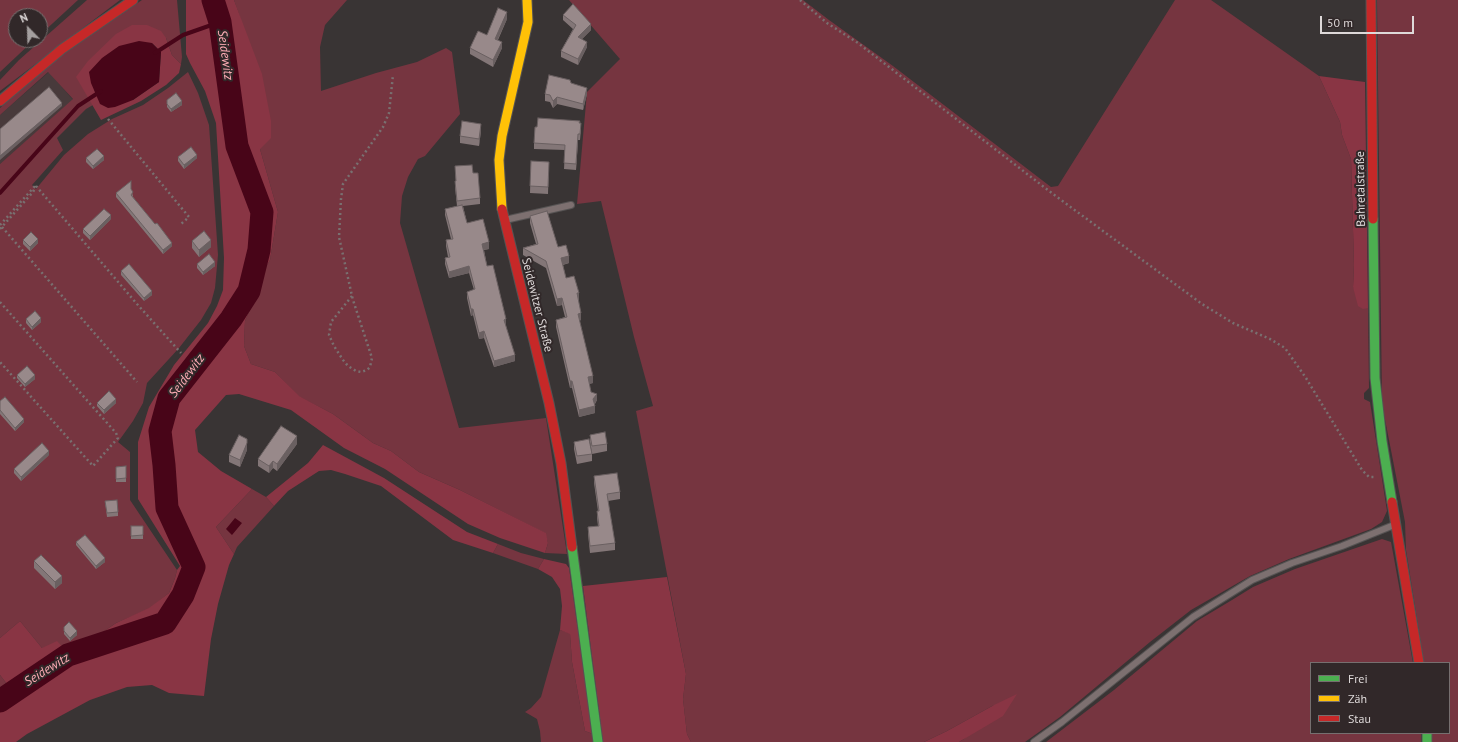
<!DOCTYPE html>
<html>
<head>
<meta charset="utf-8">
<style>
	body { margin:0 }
	#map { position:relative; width:1458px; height:742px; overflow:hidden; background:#393434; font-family:"PT Sans",sans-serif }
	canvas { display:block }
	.legend { position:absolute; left:1310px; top:662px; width:140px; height:72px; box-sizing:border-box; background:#312829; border:1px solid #766f6f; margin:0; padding:5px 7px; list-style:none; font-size:12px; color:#ded9d9 }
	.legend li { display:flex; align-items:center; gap:8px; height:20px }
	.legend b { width:20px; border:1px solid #766f6f }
	.north { position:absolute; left:8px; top:8px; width:40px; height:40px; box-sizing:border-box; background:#312829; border:1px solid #766f6f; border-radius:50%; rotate:337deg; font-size:11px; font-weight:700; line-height:16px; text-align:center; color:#ded9d9 }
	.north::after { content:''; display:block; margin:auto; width:14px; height:18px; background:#a49f9f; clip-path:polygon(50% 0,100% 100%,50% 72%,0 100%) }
	.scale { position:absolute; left:1320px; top:16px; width:94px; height:18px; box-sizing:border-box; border:2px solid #ded9d9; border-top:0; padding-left:5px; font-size:12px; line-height:14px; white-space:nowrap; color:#ded9d9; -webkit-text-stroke:3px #312829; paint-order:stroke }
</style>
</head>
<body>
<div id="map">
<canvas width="1458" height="742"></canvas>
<ul class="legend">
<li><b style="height:5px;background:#4caf50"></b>Frei</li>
<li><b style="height:5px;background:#ffc107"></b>Zäh</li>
<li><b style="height:5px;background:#c62828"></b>Stau</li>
</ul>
<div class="north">N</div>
<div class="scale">50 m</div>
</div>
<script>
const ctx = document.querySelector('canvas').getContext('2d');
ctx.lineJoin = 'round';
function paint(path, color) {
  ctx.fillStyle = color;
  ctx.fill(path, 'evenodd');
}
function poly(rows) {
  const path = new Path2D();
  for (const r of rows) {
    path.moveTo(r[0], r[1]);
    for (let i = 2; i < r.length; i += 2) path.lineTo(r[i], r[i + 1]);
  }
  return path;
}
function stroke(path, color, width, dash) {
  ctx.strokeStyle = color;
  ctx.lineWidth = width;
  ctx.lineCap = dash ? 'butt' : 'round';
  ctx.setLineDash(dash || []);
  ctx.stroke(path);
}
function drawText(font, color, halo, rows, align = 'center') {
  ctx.font = font + ' "PT Sans",sans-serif';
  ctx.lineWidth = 4;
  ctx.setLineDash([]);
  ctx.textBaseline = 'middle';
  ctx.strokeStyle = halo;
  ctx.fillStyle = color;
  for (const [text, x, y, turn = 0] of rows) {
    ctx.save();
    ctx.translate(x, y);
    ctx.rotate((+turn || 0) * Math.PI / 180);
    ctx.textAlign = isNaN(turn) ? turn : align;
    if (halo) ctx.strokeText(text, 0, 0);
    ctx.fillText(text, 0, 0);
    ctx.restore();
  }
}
const built = poly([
	[49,72,73,100,0,164,0,115]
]);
const green = poly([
	[0,0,78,0,40,35,40,16,16,16,16,40,34,40,0,72],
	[87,0,120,0,0,91,0,80,19,60],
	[142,0,177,0,182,57,181,64,172,55,166,38,77,77,93,105,86,109,57,138,63,150,32,185,36,189,64,155,88,134,112,119,143,105,168,88,188,72,198,93,209,125,218,255,215,288,211,303,201,320,179,348,147,383,143,403,133,421,118,442,130,452,130,500,177,570,175,578,169,593,149,609,116,623,87,643,66,652,42,648,20,621,0,638,0,164,73,99,48,72,0,115,0,108,59,57],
	[234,0,347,0,325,25,320,47,321,91,376,73,417,62,446,48,452,52,460,114,425,156,418,159,408,177,402,196,400,223,459,428,546,418,567,554,545,553,548,543,545,533,460,490,419,472,391,451,373,443,333,414,298,396,275,372,251,364,244,346,245,321,254,301,261,276,270,260,278,212,260,149,240,17],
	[569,0,803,0,829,20,893,66,1051,187,1058,186,1175,0,1211,0,1319,76,1340,122,1342,135,1351,159,1354,265,1353,287,1368,308,1369,388,1364,393,1364,399,1370,402,1387,511,1382,522,1371,529,1289,559,1250,576,1191,610,1150,642,1060,717,1025,742,959,742,964,739,994,705,947,731,924,742,691,742,687,734,683,699,686,674,636,411,653,406,634,337,601,201,577,204,587,92,620,59],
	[1377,0,1458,0,1458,742,1431,742,1431,733,1449,733,1449,663,1424,663,1406,550,1405,522,1382,404],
	[252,489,266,497,274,506,237,547,234,554,216,527],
	[1382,539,1391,542,1413,663,1311,663,1311,733,1421,733,1421,742,1046,742,1114,690,1197,621,1232,600,1253,587,1295,569],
	[498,544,521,553,544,559,538,569,493,553],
	[560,630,570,633,572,662,585,731,593,734,594,742,541,742,540,731,537,719,525,712,531,708,541,697],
	[0,675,10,688,0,694]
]);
const forest = poly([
	[186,0,234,0,262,74,271,121,271,138,260,149,278,212,270,260,261,276,254,301,245,321,244,346,251,364,275,372,299,396,333,414,373,443,391,451,419,472,460,490,546,533,548,543,545,553,500,538,468,524,385,469,344,448,291,410,239,394,226,395,195,430,198,452,221,471,252,489,216,527,234,554,229,565,218,604,211,639,204,696,169,693,152,685,127,687,90,700,27,734,16,742,0,742,0,694,10,688,0,675,0,638,20,621,42,648,57,641,67,652,87,643,116,623,149,608,169,593,175,578,177,570,180,566,138,499,138,442,149,407,174,365,208,323,217,306,223,290,224,258,216,123,205,91,190,63,186,54],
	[132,25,147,25,161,31,166,38,172,55,181,64,179,73,166,85,141,101,101,120,76,77,88,61,116,34],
	[152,43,161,52,159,82,133,100,96,95,90,74],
	[1319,76,1365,82,1368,308,1363,309,1358,306,1353,287,1354,265,1351,159,1342,135,1340,122],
	[323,445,384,478,467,532,498,544,493,553,453,540,381,486,345,474,331,470,319,471,288,491,274,506,266,497,308,463],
	[544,559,566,564,569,568,593,734,585,731,572,662,570,634,560,630,562,606,560,589,552,577,538,569],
	[667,577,686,674,683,699,687,734,691,742,603,742,583,586],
	[1017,694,1003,716,959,742,924,742,947,731,994,705]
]);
const water = poly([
	[139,41,152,43,161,52,159,82,133,100,115,107,108,108,100,104,91,83,89,72,102,58,119,46],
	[235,518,242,523,232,535,226,529]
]);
const stream = poly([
	[155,53,183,35,220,22],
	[0,193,78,106,101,91]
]);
const river = poly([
	[0,701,68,655,165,623,183,595,194,567,167,508,164,465,160,431,169,398,231,319,249,291,259,250,262,212,237,146,220,22,213,0]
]);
const path = poly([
	[800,0,827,23,858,43,1053,194,1202,304,1233,323,1270,339,1285,348,1306,378,1362,470,1369,477,1375,477],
	[108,119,189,217,181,224],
	[36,186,137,304,181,353],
	[0,225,35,186],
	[2,227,137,382],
	[0,229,33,192,36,186],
	[352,296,331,322,329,335,334,346,343,360,348,366,356,371,361,372,367,370,370,367,372,358,353,300,352,296,339,237,341,199,343,184,383,127,389,113,393,75],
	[0,302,116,433,118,438,93,466,0,362]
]);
const lane = poly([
	[505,220,571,205],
	[1034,742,1062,722,1193,617,1252,580,1292,563,1342,546,1394,525]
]);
const fast = poly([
	[1373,219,1375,378,1382,441,1392,502],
	[572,547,598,742],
	[1427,733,1427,742]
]);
const slow = poly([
	[502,209,499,160,502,136,528,22,527,0]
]);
const jam = poly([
	[1371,0,1373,219],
	[0,101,62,49,133,0],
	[502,209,549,403,561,463,572,547],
	[1392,502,1419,663]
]);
const wall = poly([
	[563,15,591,30,582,39,587,47,578,65,561,57,561,51,573,29,563,20],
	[507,19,498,40,502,48,493,67,470,54,470,48],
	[571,83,587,94,583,110,557,104,553,108,550,102,545,101,545,94],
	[167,100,182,105,171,112,167,107],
	[580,123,581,129,580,140,578,140,576,170,564,169,565,150,534,149,534,143],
	[481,131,479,146,460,143,460,136],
	[178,157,197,158,184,169,178,161],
	[86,158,104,160,93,169,86,162],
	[531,161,549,162,548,194,530,193],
	[455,166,473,173,480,198,480,204,463,206,467,223,489,249,484,250,487,266,506,326,515,361,494,367,484,338,479,339,473,315,471,316,467,298,467,292,474,290,469,273,449,278,445,264,445,258,448,257,446,246,446,240,451,239,445,215,445,209,457,206,455,187,455,181,456,181],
	[131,189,133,196,133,197,172,246,163,254,116,197,116,193],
	[530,216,558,247,569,263,563,265,566,278,579,300,578,300,581,320,579,321,593,383,589,384,591,392,597,400,595,404,595,413,579,417,572,388,570,388,556,327,556,320,565,317,562,305,557,306,546,268,523,255,523,248,536,244,530,223],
	[111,219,90,240,83,233,83,229],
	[23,240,38,243,30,251,23,244],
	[192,241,211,247,199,257,192,248],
	[197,264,215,266,203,275,197,268],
	[121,271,152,295,144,301,121,275],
	[26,319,41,322,32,330,26,323],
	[17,375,35,379,25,387,17,378],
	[0,401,24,422,15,431,0,414],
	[97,403,116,403,104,414,97,406],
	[590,435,607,444,607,451,592,454,590,442],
	[574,442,592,454,592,461,577,464,574,449],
	[297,444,277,471,273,468,269,473,258,466,258,459],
	[247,450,240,467,229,462,229,455],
	[49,455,21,481,14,473,14,469],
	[126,466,126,482,116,482,116,467],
	[594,476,620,492,620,499,608,501,615,543,615,550,590,553,588,534,588,527,598,526,597,518,597,511,598,511,594,483],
	[105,501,118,512,118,516,107,517],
	[131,526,143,535,143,539,131,539],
	[76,542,105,562,96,569,76,545],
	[34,561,62,583,55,589,34,568],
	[64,627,77,635,70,641,64,634]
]);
const shadedWall = poly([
	[507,12,507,19,495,45,495,39],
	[591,24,591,30,578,43,578,37],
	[502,42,502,48,493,67,493,60],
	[587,42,587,47,578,65,578,59],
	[587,88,587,94,583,110,583,104],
	[557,97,557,104,553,108,553,101],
	[182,101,182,105,171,112,171,109],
	[62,103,62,106,0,160,0,156],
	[481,124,481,131,479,146,479,139],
	[578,134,578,140,576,170,576,164],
	[197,155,197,158,184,169,184,165],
	[104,156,104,160,93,169,93,166],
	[111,215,111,219,90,240,90,236],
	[38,239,38,243,30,251,30,247],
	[211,240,211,247,199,257,199,250],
	[489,242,489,249,482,250,482,244],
	[172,243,172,246,163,254,163,250],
	[569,256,569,263,561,265,561,258],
	[215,262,215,266,203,275,203,272],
	[469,266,469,273,449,278,449,272],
	[152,291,152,295,144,301,144,298],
	[577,293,579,293,579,300,577,300],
	[562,298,562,305,557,306,557,299],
	[471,309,473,309,473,315,471,316],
	[581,313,581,320,578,321,578,314],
	[41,318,41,322,32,330,32,327],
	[506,319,506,326,504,326,504,320],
	[484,331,484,338,479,339,479,333],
	[515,355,515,361,494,367,494,361],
	[35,375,35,379,25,387,25,384],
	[593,376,593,383,588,384,588,377],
	[570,381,572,381,572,388,570,388],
	[597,394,597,400,593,406,593,399],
	[116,399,116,403,104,414,104,410],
	[595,406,595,413,579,417,579,410],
	[24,419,24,422,15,431,15,428],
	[297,436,297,444,277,471,277,464],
	[247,443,247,450,240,467,240,460],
	[49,451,49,455,21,481,21,477],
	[273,461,273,468,269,473,269,466],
	[105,558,105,562,96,569,96,566],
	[62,576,62,583,55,589,55,582],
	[77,631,77,635,70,641,70,638]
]);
const building = poly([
	[573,4,591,24,578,37,587,42,578,59,561,51,576,25,563,15,573,4],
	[498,8,507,12,495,39,502,42,493,60,470,48,478,31,487,35,498,8],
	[549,75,570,80,571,83,587,88,583,104,557,97,553,101,550,95,545,94,549,75],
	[49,87,62,103,0,156,0,129,49,87],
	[176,93,182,101,171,109,167,104,167,100,176,93],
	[538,118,580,121,579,123,581,123,580,134,578,134,576,164,564,163,565,145,534,143,535,127,537,127,538,118],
	[462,121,481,124,479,139,460,136,462,121],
	[191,147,197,155,184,165,178,157,191,147],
	[97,149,104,156,93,166,86,158,97,149],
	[531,161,549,162,548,187,530,186,531,161],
	[472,165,473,173,478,173,480,198,457,201,455,181,456,181,455,166,472,165],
	[131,181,131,189,133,192,131,195,155,224,157,223,172,243,163,250,116,193,131,181],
	[462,205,467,223,483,219,489,242,482,244,487,266,493,265,506,319,504,320,515,355,494,361,484,331,479,333,473,309,471,309,467,292,475,289,469,266,449,272,445,258,450,257,446,240,453,239,445,209,462,205],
	[104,209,111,215,90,236,83,229,104,209],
	[547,211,558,247,566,245,569,256,561,258,566,278,574,276,579,293,577,293,581,313,578,314,593,376,588,377,591,392,597,394,593,399,595,406,579,410,572,381,570,381,556,320,567,317,562,298,557,299,546,261,523,248,538,244,530,216,547,211],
	[204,231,211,240,199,250,192,241,204,231],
	[31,232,38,239,30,247,23,240,31,232],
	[209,254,215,262,203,272,197,264,209,254],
	[129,264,152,291,144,298,121,271,129,264],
	[35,311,41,318,32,327,26,319,35,311],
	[27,366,35,375,25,384,17,375,27,366],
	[109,391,116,399,104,410,97,403,109,391],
	[5,397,24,419,15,428,0,410,0,401,5,397],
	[281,426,297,436,277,464,273,461,269,466,258,459,281,426],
	[605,432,607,444,592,446,590,435,605,432],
	[239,435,247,439,247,443,240,460,229,455,239,435],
	[589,439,592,454,577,456,574,442,589,439],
	[42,443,49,451,21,477,14,469,42,443],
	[126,466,126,478,116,479,116,467,126,466],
	[617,473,620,492,607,494,615,543,590,546,588,527,599,526,597,511,599,511,594,476,617,473],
	[117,500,118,512,107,513,105,501,117,500],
	[131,526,143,526,143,535,131,536,131,526],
	[85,535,105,558,96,566,76,542,85,535],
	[41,555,62,576,55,582,34,561,41,555],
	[69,622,77,631,70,638,64,631,64,627,69,622]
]);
const streetNames = [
	["Bahretalstraße",1361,189,-91],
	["Seidewitzer Straße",537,305,76]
];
const waterNames = [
	["Seidewitz",225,55,82],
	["Seidewitz",187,376,-53],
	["Seidewitz",47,670,-32]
];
paint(built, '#483a3b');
paint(green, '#763540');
paint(forest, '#893544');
paint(water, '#480518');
stroke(stream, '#480518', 4);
stroke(river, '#480518', 23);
stroke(lane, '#565353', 8);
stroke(fast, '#565353', 11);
stroke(slow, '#565353', 11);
stroke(jam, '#565353', 11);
stroke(path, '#797070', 2.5, [2, 3]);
stroke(lane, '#7d7070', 6);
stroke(fast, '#4caf50', 9);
stroke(slow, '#ffc107', 9);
stroke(jam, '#c62828', 9);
paint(wall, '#837677');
paint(shadedWall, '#6a6061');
paint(building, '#98898a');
stroke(building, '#6a6061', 1);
drawText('12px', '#ded9d9', '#312829', streetNames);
drawText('italic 13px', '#ffadb6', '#312829', waterNames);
</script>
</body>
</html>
